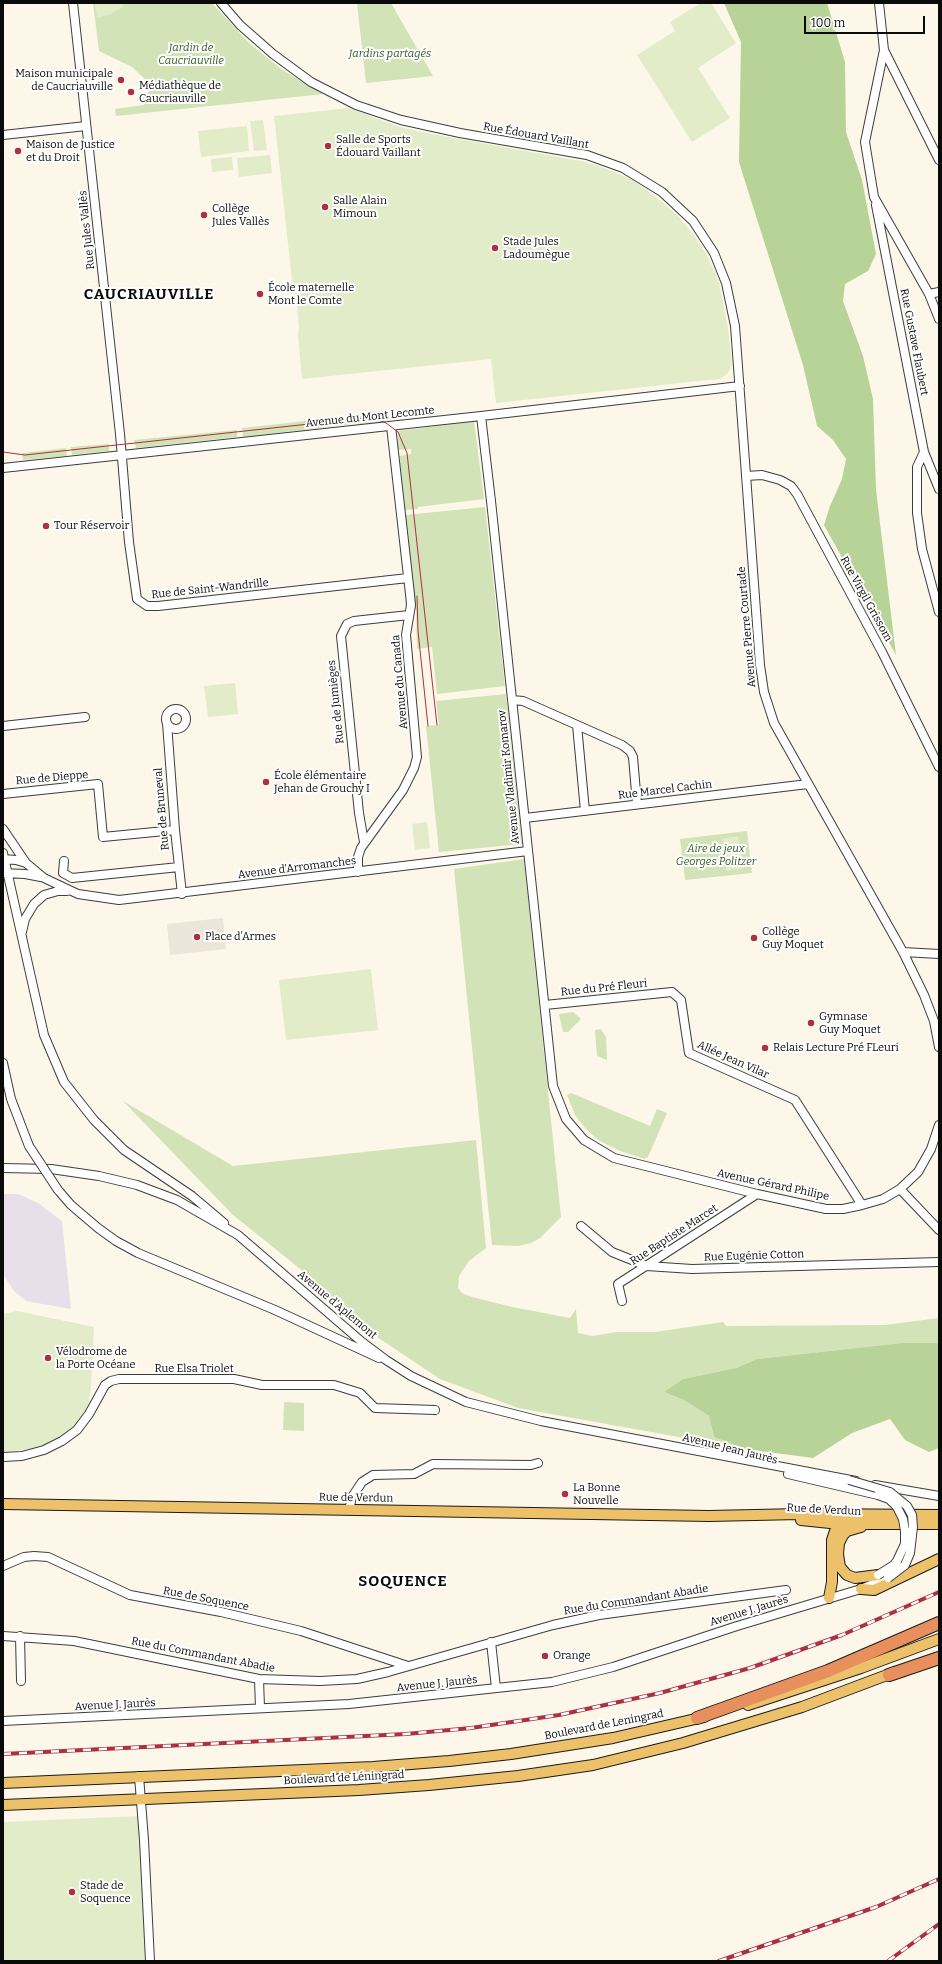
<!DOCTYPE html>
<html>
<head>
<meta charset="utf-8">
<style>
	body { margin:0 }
	#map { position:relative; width:942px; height:1964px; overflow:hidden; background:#fdf7e9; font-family:Bitter,serif }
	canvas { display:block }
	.frame { position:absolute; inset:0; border:4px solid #0a0a0a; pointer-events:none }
	.scale { position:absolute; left:804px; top:16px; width:121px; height:18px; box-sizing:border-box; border:2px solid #0a0a0a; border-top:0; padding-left:5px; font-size:12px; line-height:14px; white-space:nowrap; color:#0a0a0a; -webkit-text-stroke:3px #fff; paint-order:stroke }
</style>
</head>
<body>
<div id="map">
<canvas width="942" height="1964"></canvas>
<div class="frame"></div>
<div class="scale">100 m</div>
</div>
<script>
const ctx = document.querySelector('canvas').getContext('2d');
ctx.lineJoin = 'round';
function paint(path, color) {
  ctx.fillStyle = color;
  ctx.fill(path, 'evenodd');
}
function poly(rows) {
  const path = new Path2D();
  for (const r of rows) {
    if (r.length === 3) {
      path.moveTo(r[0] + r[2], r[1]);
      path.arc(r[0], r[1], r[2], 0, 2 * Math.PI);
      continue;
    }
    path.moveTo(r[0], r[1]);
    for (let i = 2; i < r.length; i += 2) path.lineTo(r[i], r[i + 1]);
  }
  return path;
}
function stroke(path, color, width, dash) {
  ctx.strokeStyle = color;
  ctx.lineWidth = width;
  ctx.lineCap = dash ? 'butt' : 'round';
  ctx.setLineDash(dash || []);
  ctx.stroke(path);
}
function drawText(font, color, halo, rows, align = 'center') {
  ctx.font = font + ' Bitter,serif';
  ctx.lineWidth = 4;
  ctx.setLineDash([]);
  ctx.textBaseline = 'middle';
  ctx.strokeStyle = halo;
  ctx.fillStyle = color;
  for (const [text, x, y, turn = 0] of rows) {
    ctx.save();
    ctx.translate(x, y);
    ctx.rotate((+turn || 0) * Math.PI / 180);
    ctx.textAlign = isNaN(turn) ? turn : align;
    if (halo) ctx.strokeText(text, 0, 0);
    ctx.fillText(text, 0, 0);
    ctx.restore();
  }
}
const industrial = poly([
	[3,1194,18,1194,38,1203,62,1221,71,1309,26,1301,14,1291,3,1274]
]);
const green = poly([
	[93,3,212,3,248,42,281,69,323,94,116,116,115,109,144,105,142,97,154,88,132,67,99,51],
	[357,3,391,3,433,76,366,83],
	[387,412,387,418,383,423,358,425,357,416],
	[352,416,352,424,243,437,242,428],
	[474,421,484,499,418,507,418,509,405,510,399,456,411,454,411,449,398,450,398,431],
	[237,430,237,437,136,448,134,440],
	[109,444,109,451,72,455,71,447],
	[66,448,67,456,23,460,22,453],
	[485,507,505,686,437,694,432,647,417,649,416,610,414,609,405,515],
	[506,694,522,844,439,852,426,726,439,725,436,701],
	[747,831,752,873,685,880,680,839],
	[524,859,561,1217,540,1238,531,1243,519,1246,492,1245,454,869],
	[573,1012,581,1019,568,1032,563,1032,559,1014],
	[601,1029,606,1037,607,1060,597,1056,595,1030],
	[571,1093,650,1126,657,1109,667,1113,648,1157,644,1159,620,1151,598,1140,585,1128,575,1115,567,1095],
	[123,1101,233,1166,476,1140,486,1248,469,1261,459,1276,458,1288,462,1293,472,1297,512,1307,570,1318,576,1309,578,1333,592,1336,617,1332,655,1332,723,1322,726,1326,885,1325,939,1318,939,1343,902,1343,757,1359,736,1368,683,1379,664,1392,684,1400,709,1416,714,1437,745,1449,518,1408,440,1379,371,1333,299,1268,233,1215],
	[284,1402,304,1403,304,1431,283,1430]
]);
const forest = poly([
	[724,3,827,3,845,62,846,132,862,180,876,254,868,271,845,284,843,301,863,356,873,399,876,490,896,655,824,525,830,506,842,479,846,459,833,440,817,426,803,365,739,162,741,42],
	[902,1343,939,1343,939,1448,929,1452,905,1440,890,1419,852,1433,813,1458,745,1449,714,1437,709,1416,684,1400,664,1392,683,1379,736,1368,757,1359]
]);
const pitch = poly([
	[95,3,121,3,124,6,111,14,97,18],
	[701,3,711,3,736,43,698,68,730,118,692,142,637,55,675,31,670,22],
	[349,108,397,126,421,132,581,161,599,166,633,180,662,202,678,216,694,235,708,257,719,282,728,328,732,365,728,373,720,379,708,380,496,403,491,359,302,379,298,335,299,327,295,285,292,280,274,116],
	[263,120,267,150,254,151,250,121],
	[247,126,249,151,201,157,198,131],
	[270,155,272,173,239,177,237,158],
	[232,157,233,170,212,172,211,159],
	[235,683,238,714,208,717,204,686],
	[427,822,430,848,415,850,412,824],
	[738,836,743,868,726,871,722,839],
	[371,969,378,1030,286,1040,279,980],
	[17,1311,94,1327,91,1388,88,1406,82,1418,72,1430,53,1443,36,1448,3,1452,3,1314],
	[139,1816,145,1961,3,1961,3,1822]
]);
const plaza = poly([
	[223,918,226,949,170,955,167,924]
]);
const minor = poly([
	[73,3,120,434,129,542,137,599,147,606,158,606,408,578],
	[221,3,240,25,273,54,311,82,356,105,401,120,460,133,587,155,623,168,662,192,693,221,714,253,726,283,735,326,760,665,764,692,774,723,903,952,924,995,934,1021,939,1047],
	[879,3,884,50,865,142,874,197,929,294,939,292],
	[884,50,939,160],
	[3,135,86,126],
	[876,205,924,452,939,489],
	[929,294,939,319],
	[481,416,491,501,553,1086,566,1119,584,1140,614,1158,757,1194,826,1209,843,1209,862,1205,883,1199,900,1189,918,1172,931,1149,939,1125],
	[924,452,917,467,917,513,922,549,939,612],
	[3,468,481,416,740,386],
	[746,476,762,475,780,480,791,486,797,494,882,652,939,767],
	[512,700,523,701,622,745,630,751,633,757,637,804],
	[176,719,10],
	[167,723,175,830,182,894],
	[577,725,585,811],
	[3,726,85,717],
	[3,794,98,784,103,837,175,830],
	[525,818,808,784],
	[3,829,26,863],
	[364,842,359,813,341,636,347,624,354,621,409,615],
	[3,853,44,1035,64,1082,94,1120,124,1150,192,1196,224,1223],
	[3,859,16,860,26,863,44,878,78,894,119,900,528,851],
	[64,861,63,873,72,878,179,867],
	[358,872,358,857,361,848,403,790,414,768,417,757,406,635,411,605,410,594,391,426],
	[3,873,25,874,41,877],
	[22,932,25,919,34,904,44,895,58,891,67,891],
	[903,952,939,954],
	[545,1005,672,992,681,1000,689,1053,795,1100,862,1205],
	[3,1063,11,1099,29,1146],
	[3,1168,51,1169,99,1176,137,1185,177,1200,238,1235,362,1342,386,1360,411,1376,466,1402,541,1421,856,1481],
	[900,1189,939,1230],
	[58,1190,71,1205,98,1228,116,1241,138,1253,275,1310,379,1358],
	[581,1226,612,1252,647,1266,692,1269,939,1262],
	[622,1301,618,1284,757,1194],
	[3,1457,22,1456,44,1450,62,1441,77,1430,89,1414,105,1385,111,1381,119,1379,234,1379,262,1385,334,1385,360,1393,375,1408,435,1410],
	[788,1474,878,1495],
	[875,1485,939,1496],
	[349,1510,352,1497,362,1482,373,1475,414,1474,433,1464,531,1465,538,1463],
	[3,1566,24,1557,34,1556,48,1557,130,1595,221,1612,301,1631,408,1666],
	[3,1636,74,1641,259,1679,320,1681,357,1679,388,1672,553,1625,599,1615,786,1590],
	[20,1636,21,1681],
	[491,1642,496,1688],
	[259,1679,260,1708],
	[3,1721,349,1704,552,1682,613,1667,737,1626,861,1589,888,1578],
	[139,1776,144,1840,150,1961]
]);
const major = poly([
	[3,1504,709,1516,800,1514,939,1515],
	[801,1520,840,1524,939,1524],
	[861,1527,847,1531,843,1535,839,1543,838,1554,840,1567,847,1575,855,1578,878,1575],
	[861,1589,874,1590,939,1559],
	[829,1598,832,1582,832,1540,835,1531,843,1521],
	[748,1705,861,1668,939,1639],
	[3,1783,373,1767,449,1761,511,1754,613,1738,704,1717],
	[3,1805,359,1790,429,1785,518,1776,593,1765,683,1743,802,1707,895,1672]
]);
const highway = poly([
	[889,1675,939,1658],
	[697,1718,828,1671,939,1623]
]);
const tram = poly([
	[3,452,25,455,364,418,376,419,386,423,398,432,407,453,437,725],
	[417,596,418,631,428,726]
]);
const rail = poly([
	[3,1754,406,1734,471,1728,559,1715,660,1693,750,1668,842,1635,939,1592],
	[719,1961,876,1907,939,1879],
	[888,1961,939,1924]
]);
const minorBridge = poly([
	[29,1146,58,1190],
	[849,1480,890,1492,907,1506,912,1515,913,1527,910,1553,905,1565,888,1578],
	[878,1495,889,1499,897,1507,903,1519,905,1531,905,1544,897,1561,894,1565,878,1575]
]);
const markers = [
	[121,80,4,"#ac3041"],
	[131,92,4,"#ac3041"],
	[328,146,4,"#ac3041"],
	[18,151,4,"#ac3041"],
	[325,207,4,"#ac3041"],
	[204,215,4,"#ac3041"],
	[495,248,4,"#ac3041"],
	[260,294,4,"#ac3041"],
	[46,526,4,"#ac3041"],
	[266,782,4,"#ac3041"],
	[197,937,4,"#ac3041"],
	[754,938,4,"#ac3041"],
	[811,1023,4,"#ac3041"],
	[765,1048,4,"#ac3041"],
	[48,1358,4,"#ac3041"],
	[565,1494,4,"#ac3041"],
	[545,1656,4,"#ac3041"],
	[72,1892,4,"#ac3041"]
];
const parkNames = [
	["Jardin de",191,48],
	["Caucriauville",191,61],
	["Jardins partagés",390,54],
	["Aire de jeux",716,849],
	["Georges Politzer",716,862]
];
const poiNames = [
	["Maison municipale",113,74,"right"],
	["de Caucriauville",113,87,"right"],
	["Médiathèque de",139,86],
	["Caucriauville",139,99],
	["Salle de Sports",336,140],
	["Édouard Vaillant",336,153],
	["Maison de Justice",26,145],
	["et du Droit",26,158],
	["Salle Alain",333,201],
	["Mimoun",333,214],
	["Collège",212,209],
	["Jules Vallès",212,222],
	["Stade Jules",503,242],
	["Ladoumègue",503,255],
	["École maternelle",268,288],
	["Mont le Comte",268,301],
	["Tour Réservoir",54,526],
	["École élémentaire",274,776],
	["Jehan de Grouchy I",274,789],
	["Collège",762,932],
	["Guy Moquet",762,945],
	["Place d'Armes",205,937],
	["Gymnase",819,1017],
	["Guy Moquet",819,1030],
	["Relais Lecture Pré FLeuri",773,1048],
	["Vélodrome de",56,1352],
	["la Porte Océane",56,1365],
	["La Bonne",573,1488],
	["Nouvelle",573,1501],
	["Orange",553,1656],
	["Stade de",80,1886],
	["Soquence",80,1899]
];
const streetNames = [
	["Rue Édouard Vaillant",536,136,10],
	["Rue Jules Vallès",87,230,-96],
	["Rue Gustave Flaubert",914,342,79],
	["Avenue du Mont Lecomte",370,417,-6],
	["Rue de Saint-Wandrille",210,589,-6],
	["Rue Virgil Grissom",866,599,61],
	["Avenue Pierre Courtade",747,627,-95],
	["Avenue du Canada",400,682,-95],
	["Rue de Jumièges",336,702,-96],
	["Avenue Vladimir Komarov",509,777,-96],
	["Rue de Dieppe",52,778,-5],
	["Rue Marcel Cachin",665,790,-7],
	["Rue de Bruneval",162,809,-95],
	["Avenue d'Arromanches",297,868,-7],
	["Rue du Pré Fleuri",604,988,-6],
	["Allée Jean Vilar",733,1060,24],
	["Avenue Gérard Philipe",773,1185,12],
	["Rue Baptiste Marcet",674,1235,-33],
	["Rue Eugénie Cotton",754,1256,-2],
	["Avenue d'Aplemont",337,1305,40],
	["Rue Elsa Triolet",194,1369],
	["Avenue Jean Jaurès",730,1449,14],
	["Rue de Verdun",356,1498,1],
	["Rue de Verdun",824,1510,3],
	["Rue de Soquence",206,1599,11],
	["Rue du Commandant Abadie",636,1600,-9],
	["Avenue J. Jaurès",749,1611,-17],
	["Rue du Commandant Abadie",203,1655,11],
	["Avenue J. Jaurès",437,1684,-6],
	["Avenue J. Jaurès",115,1705,-3],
	["Boulevard de Leningrad",604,1725,-11],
	["Boulevard de Léningrad",344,1778,-3]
];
const districtNames = [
	["CAUCRIAUVILLE",149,295],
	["SOQUENCE",403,1582]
];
paint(industrial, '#e7dfe9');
paint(green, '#d2e3b7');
paint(forest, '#b7d398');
paint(pitch, '#e2ecc8');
paint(plaza, '#ebe5da');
stroke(minor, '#3d3d3d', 10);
stroke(major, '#1b1b1b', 12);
stroke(highway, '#1b1b1b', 14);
stroke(minor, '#fff', 8);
stroke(major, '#ecc16a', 10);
stroke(highway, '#e7905e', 12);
stroke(tram, '#ac3041', 1);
stroke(rail, '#ac3041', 4);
stroke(rail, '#fff', 2.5, [8]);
stroke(minorBridge, '#3d3d3d', 10, []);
stroke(minorBridge, '#fff', 8);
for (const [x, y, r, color] of markers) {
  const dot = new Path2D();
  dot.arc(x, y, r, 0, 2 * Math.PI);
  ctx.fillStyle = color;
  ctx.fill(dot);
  stroke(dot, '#fff', 1.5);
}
drawText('italic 11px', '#335b22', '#fff', parkNames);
drawText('11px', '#0a0a0a', '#fff', poiNames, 'left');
drawText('11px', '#0a0a0a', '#fff', streetNames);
ctx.letterSpacing = '1px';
drawText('bold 15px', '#0a0a0a', '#fff', districtNames);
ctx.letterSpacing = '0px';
</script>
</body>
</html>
